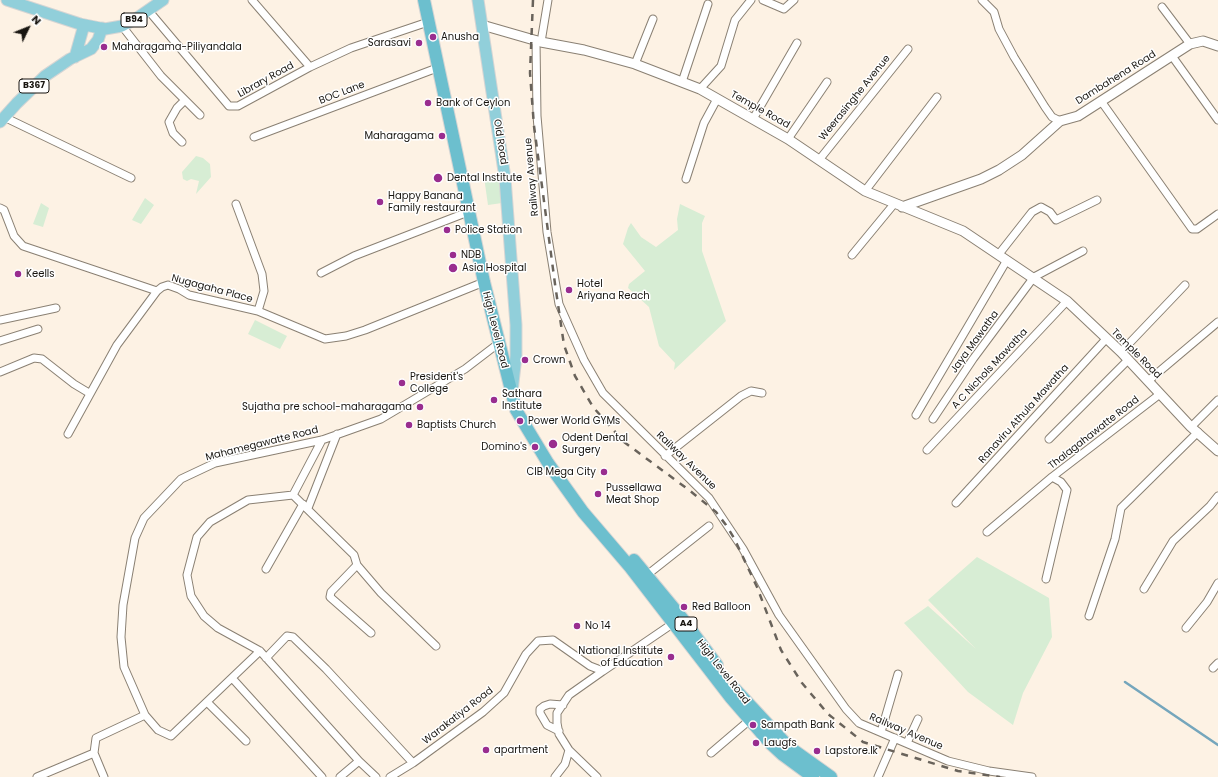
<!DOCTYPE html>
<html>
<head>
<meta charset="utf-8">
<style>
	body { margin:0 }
	#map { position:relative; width:1218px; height:777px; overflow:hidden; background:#fdf2e4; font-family:Poppins,sans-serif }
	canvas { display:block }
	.north { position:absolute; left:8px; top:8px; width:40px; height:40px; -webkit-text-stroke:3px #fff; paint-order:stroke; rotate:47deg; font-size:11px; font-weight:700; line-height:16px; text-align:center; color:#181510 }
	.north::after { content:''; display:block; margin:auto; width:14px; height:18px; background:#181510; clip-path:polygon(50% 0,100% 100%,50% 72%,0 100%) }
</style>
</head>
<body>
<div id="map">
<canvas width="1218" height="777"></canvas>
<div class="north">N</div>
</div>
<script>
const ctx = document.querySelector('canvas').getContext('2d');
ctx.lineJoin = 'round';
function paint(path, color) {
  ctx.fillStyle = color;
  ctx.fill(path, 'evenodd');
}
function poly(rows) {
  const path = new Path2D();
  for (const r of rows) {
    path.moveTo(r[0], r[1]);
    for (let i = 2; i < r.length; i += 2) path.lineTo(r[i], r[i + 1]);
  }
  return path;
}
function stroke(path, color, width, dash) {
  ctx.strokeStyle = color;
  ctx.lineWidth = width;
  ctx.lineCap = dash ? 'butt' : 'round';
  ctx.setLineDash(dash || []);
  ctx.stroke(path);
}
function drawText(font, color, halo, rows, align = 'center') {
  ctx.font = font + ' Poppins,sans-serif';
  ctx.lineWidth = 3;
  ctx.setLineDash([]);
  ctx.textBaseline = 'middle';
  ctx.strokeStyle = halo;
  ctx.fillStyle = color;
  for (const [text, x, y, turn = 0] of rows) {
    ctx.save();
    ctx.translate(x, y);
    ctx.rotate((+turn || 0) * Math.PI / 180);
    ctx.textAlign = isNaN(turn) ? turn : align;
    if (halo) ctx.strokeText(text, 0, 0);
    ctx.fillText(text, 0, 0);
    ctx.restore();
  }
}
const green = poly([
	[196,156,203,158,210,164,211,177,196,194,199,181,191,179,187,181,183,179,182,172],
	[498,175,502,203,488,205,484,177],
	[145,198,154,205,141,224,132,220],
	[41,203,49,208,43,227,33,224],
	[680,204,705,216,702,223,702,251,726,321,674,370,675,363,659,346,649,307,628,288,629,284,645,271,623,244,628,228,631,223,641,237,656,247,678,230,677,219],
	[255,320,287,336,280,349,248,334],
	[977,557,1049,598,1052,637,1023,693,1013,725,968,692,904,623,928,606,976,649,928,600]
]);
const stream = poly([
	[1125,682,1218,745]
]);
const minor = poly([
	[252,0,310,67],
	[763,0,784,9,794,0],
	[982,0,994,12,999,29,1014,57,1045,107,1052,117,1060,121],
	[1162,7,1190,44],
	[148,10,229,106,238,106,310,67,351,48,428,22],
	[122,26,161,76,200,115],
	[536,40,537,116,547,232,559,304,584,360,603,393,709,498,743,549,779,615,846,709,859,723,948,761,989,771,1032,777],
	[541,42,548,0],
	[1172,56,1218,120],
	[635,64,653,19],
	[682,82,708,4],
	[700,89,721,66,735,20,751,0],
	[1101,101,1192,229,1197,229,1218,214],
	[4,117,131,178],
	[753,119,797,43],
	[254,137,437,68],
	[788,139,827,82],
	[182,142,173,133,169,122,177,108,185,100],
	[819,160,908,49],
	[686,179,704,123,717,99],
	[865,191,937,97],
	[236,204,262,274,264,291,258,311],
	[0,208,4,210,14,236,23,246,157,291,162,287,168,285,179,289,189,295,258,311,325,339,346,336,365,330,484,282],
	[999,254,1032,212,1041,207,1050,212,1056,220,1097,200],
	[852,255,894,204],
	[321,273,354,256,468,212],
	[0,320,56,308],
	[0,341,38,329],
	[1121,352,1185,285],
	[0,372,34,358,42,359,74,384,89,393],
	[1148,381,1218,322],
	[916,415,1007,260],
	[933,419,973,359,1034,277,1083,251],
	[1191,427,1218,400],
	[68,434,117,345,157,291],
	[1049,439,1128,360],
	[322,440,293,495,354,555,357,565,381,593,436,646],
	[927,450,1067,301],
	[665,456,741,396,751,391,762,393],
	[293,495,248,500,210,522,197,537,187,575,191,596,204,616,218,628,260,651,359,761,376,777],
	[956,503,1106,339],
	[308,508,337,434],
	[987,532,1052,477],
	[357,565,331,592,330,597,371,633],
	[266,569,303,504],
	[647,575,709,526],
	[1046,579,1067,490,1061,482,1052,477,1160,394],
	[1144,589,1173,541,1210,506,1218,496],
	[1089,616,1115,539,1121,508,1198,432],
	[1186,628,1207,602,1218,583],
	[266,658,287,636,293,637,326,669,413,763],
	[1213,668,1218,663],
	[232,678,322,777],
	[207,702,246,741],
	[145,715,158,730,171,736,260,651],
	[559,731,547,725,540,713,540,709,544,706,550,704,563,705],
	[881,732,898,674],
	[907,743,918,719],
	[569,750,597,777],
	[94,753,104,777],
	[711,753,752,718],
	[37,777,94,753,96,738,145,715,124,667,121,637,123,605,135,538,144,518,181,479,215,463,322,440,381,419,465,369,499,343],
	[340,777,359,761],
	[390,777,413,763,483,712,504,693,526,654,538,641,553,640,590,666,603,671,675,622],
	[555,777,565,764,569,750,559,734,557,723,557,713,569,695,603,671],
	[878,777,895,738]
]);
const tertiary = poly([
	[482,25,541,42,584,50,635,64,700,89,788,139,865,191,963,231,1067,301,1121,352,1191,427,1218,451],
	[902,207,981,179,999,170,1022,155,1060,121,1078,116,1190,44,1203,41,1218,46]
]);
const primary = poly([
	[7,0,80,24,105,29,122,26,137,18,163,0],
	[478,0,505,178,516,325,516,356,512,392],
	[75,57,84,25],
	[0,122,17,103,45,76,70,59,91,49,98,40,102,28]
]);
const trunk = poly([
	[424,0,484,282,516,410,548,463,583,512,630,567,731,698,770,743,783,755,813,777],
	[634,560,682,618,717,665],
	[735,689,789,747,831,777]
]);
const rail = poly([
	[533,0,530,73,534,126,555,284,564,345,575,376,593,407,624,442,689,490,716,512,726,525,734,538,757,587,781,650,802,683,828,714,863,742,958,771,1000,777]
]);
const markers = [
	[433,37,4,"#992d8f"],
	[419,43,4,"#992d8f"],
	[104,47,4,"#992d8f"],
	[428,103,4,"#992d8f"],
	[442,136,4,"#992d8f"],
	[438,178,5,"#992d8f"],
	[380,202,4,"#992d8f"],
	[447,230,4,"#992d8f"],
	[453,255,4,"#992d8f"],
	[453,268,5,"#992d8f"],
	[18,274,4,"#992d8f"],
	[569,290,4,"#992d8f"],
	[525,360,4,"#992d8f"],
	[402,383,4,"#992d8f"],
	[494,400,4,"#992d8f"],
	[420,407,4,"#992d8f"],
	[520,421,4,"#992d8f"],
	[409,425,4,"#992d8f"],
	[553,444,5,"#992d8f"],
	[535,447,4,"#992d8f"],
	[604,472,4,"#992d8f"],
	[598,494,4,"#992d8f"],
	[684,607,4,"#992d8f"],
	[577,626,4,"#992d8f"],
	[671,657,4,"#992d8f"],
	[753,725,4,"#992d8f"],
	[756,743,4,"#992d8f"],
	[486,750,4,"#992d8f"],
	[817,751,4,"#992d8f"]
];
const shields = [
	[134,20,26],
	[34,86,30],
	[686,624,22]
];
const shieldNames = [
	["B94",134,20],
	["B367",34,86],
	["A4",686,624]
];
const poiNames = [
	["Anusha",441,37],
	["Sarasavi",411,43,"right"],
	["Maharagama-Piliyandala",112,47],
	["Bank of Ceylon",436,103],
	["Maharagama",434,136,"right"],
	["Dental Institute",447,178],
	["Happy Banana",388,196],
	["Family restaurant",388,208],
	["Police Station",455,230],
	["NDB",461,255],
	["Asia Hospital",462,268],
	["Keells",26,274],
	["Hotel",577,284],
	["Ariyana Reach",577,296],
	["Crown",533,360],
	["President's",410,377],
	["College",410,389],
	["Sathara",502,394],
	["Institute",502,406],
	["Sujatha pre school-maharagama",412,407,"right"],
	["Power World GYMs",528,421],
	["Baptists Church",417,425],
	["Odent Dental",562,438],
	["Surgery",562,450],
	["Domino's",527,447,"right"],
	["CIB Mega City",596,472,"right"],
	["Pussellawa",606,488],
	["Meat Shop",606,500],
	["Red Balloon",692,607],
	["No 14",585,626],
	["National Institute",663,651,"right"],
	["of Education",663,663,"right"],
	["Sampath Bank",761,725],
	["Laugfs",764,743],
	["apartment",494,750],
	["Lapstore.lk",825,751]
];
const streetNames = [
	["Dambahena Road",1116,78,-32],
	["Library Road",266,80,-29],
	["BOC Lane",342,93,-21],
	["Weerasinghe Avenue",855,98,-51],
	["Temple Road",760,110,29],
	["Old Road",500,142,81],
	["Railway Avenue",532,177,-95],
	["Nugagaha Place",212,289,15],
	["High Level Road",495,330,76],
	["Jaya Mawatha",975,342,-54],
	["Temple Road",1136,354,45],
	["A C Nichols Mawatha",990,369,-47],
	["Ranaviru Athula Mawatha",1024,414,-48],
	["Thalagahawatte Road",1094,433,-38],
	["Mahamegawatte Road",262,444,-14],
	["Railway Avenue",686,461,44],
	["High Level Road",723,672,52],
	["Warakatiya Road",458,716,-38],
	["Railway Avenue",906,732,23]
];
paint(green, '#d7edd4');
stroke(stream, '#75a6bc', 2.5);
stroke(minor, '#8a8073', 9);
stroke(tertiary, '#8a8073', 11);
stroke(primary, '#d5d5d4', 13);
stroke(trunk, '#d5d5d4', 14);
stroke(minor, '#fff', 7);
stroke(tertiary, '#fff', 9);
stroke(primary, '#91cfda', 11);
stroke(trunk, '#6cbfce', 12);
stroke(rail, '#69635b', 2.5, [7, 7]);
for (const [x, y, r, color] of markers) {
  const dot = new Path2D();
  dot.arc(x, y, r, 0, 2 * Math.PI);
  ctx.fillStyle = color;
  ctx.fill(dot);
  stroke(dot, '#fff', 1.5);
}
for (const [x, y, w] of shields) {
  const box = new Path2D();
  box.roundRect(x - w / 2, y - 7, w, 14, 3);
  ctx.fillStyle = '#fff';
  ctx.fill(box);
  stroke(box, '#181510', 1);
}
drawText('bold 9px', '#181510', null, shieldNames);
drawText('10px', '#181510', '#fff', poiNames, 'left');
drawText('10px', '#181510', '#fff', streetNames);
</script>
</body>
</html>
